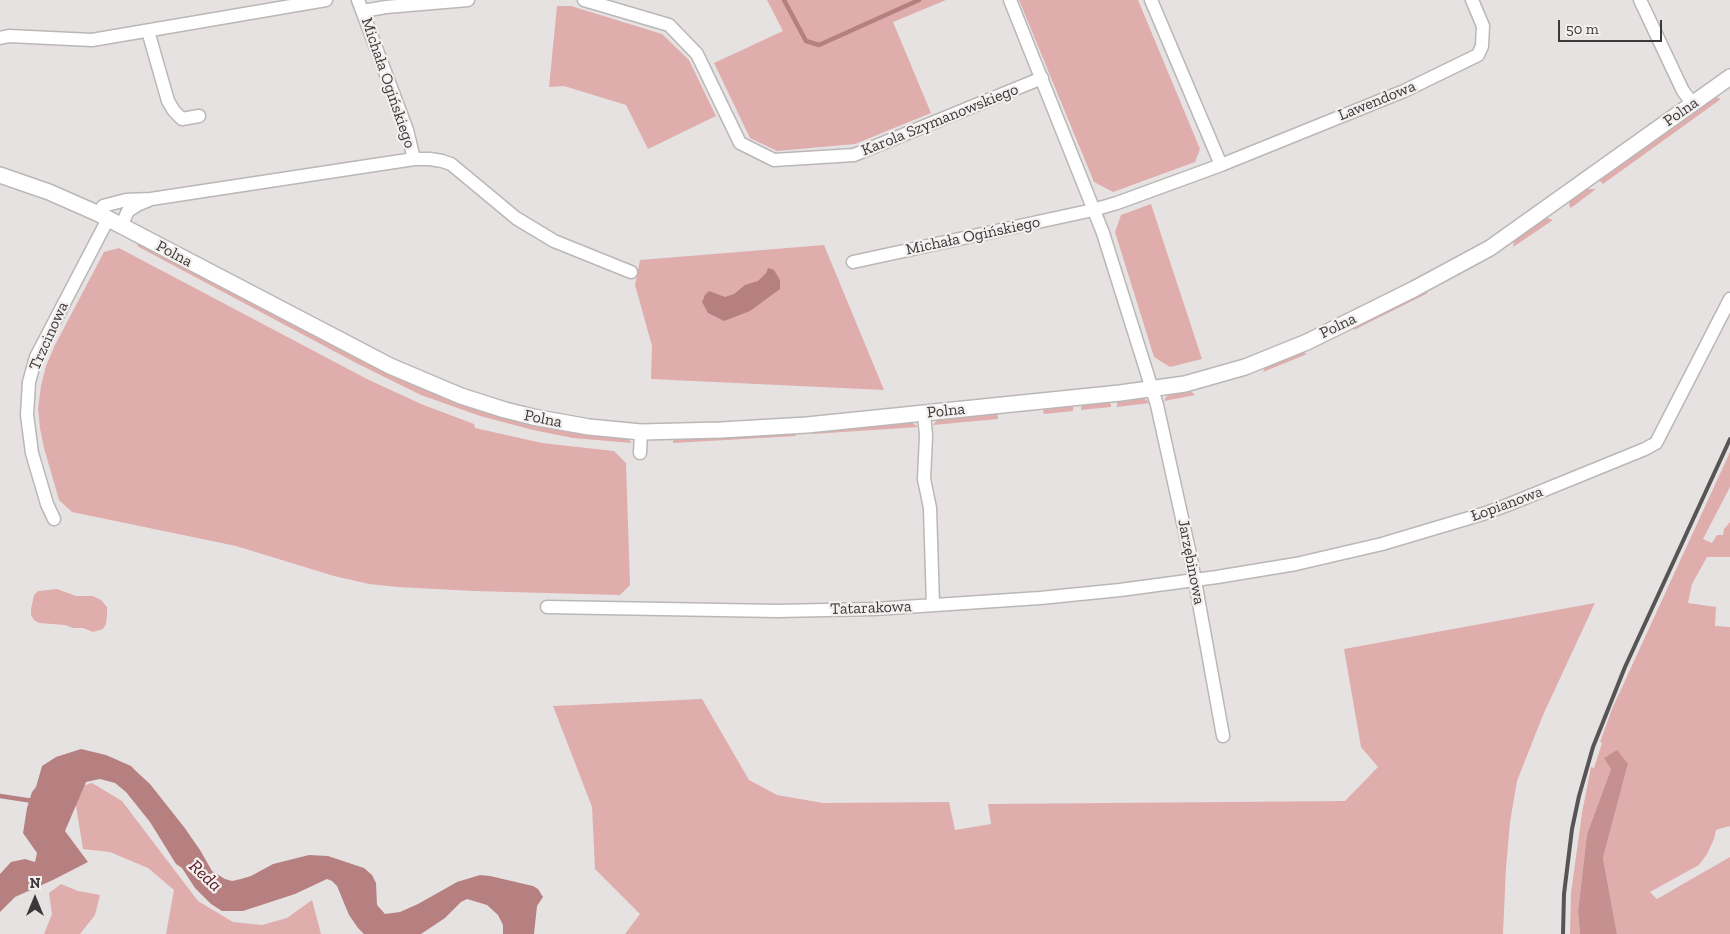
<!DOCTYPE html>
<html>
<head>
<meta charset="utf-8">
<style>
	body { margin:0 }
	#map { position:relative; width:1730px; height:934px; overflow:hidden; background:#e6e2e2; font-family:"Zilla Slab",serif }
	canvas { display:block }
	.north { position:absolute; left:10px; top:874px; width:50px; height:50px; -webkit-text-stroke:4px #f3efef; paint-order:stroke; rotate:0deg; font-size:14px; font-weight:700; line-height:20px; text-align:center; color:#3a3838 }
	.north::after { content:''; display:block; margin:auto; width:18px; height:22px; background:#3a3838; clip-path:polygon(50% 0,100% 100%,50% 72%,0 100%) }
	.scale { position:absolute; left:1558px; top:20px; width:104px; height:22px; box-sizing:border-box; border:2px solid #3a3838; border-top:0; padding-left:6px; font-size:15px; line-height:18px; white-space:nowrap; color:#3a3838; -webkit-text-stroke:4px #f3efef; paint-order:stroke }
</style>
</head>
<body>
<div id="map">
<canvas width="1730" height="934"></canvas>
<div class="north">N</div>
<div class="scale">50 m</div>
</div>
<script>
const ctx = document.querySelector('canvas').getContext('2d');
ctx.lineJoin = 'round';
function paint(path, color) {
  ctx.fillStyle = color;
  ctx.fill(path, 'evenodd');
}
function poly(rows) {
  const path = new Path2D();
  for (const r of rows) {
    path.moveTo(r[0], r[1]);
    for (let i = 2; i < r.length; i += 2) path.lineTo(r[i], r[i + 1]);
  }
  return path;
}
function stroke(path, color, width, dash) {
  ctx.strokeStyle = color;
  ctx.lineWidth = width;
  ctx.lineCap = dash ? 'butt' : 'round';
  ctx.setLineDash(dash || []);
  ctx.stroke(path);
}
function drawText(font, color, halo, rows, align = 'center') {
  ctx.font = font + ' "Zilla Slab",serif';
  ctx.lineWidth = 4.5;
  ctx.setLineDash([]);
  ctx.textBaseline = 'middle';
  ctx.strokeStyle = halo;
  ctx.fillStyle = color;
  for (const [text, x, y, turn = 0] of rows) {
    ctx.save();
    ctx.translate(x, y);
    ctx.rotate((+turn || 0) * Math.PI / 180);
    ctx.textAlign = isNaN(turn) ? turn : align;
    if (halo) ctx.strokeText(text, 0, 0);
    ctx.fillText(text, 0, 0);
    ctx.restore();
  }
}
const green = poly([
	[767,0,946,0,893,22,931,113,855,144,777,151,750,138,714,63,783,31],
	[1019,0,1138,0,1200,149,1195,162,1113,192,1094,182],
	[557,6,571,6,662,34,689,60,716,116,648,149,626,105,564,86,549,87],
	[1714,96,1721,99,1603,184,1598,179],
	[1585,189,1596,189,1571,208,1569,205,1570,200],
	[1151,204,1202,359,1170,367,1154,357,1115,232,1121,215],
	[1545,217,1553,220,1513,247,1514,240],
	[139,243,395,376,440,395,627,438,632,443,573,438,533,430,480,416,421,395,358,364,137,246],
	[824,245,884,390,651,379,652,346,635,285,640,260],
	[119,248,367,379,421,404,474,424,475,428,542,443,614,451,626,463,630,585,620,595,474,591,398,587,369,584,334,576,236,546,72,512,59,500,44,448,40,428,38,409,41,386,46,366,55,345,104,252],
	[1422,291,1428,293,1354,330,1355,325],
	[1302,352,1307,354,1263,372,1265,367],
	[1188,389,1195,395,1164,401,1166,397,1173,393],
	[1139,398,1145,399,1150,403,1117,407,1117,403,1119,399],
	[1108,401,1111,404,1111,407,1081,410,1081,407,1085,403],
	[1068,405,1073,407,1073,411,1044,414,1043,411,1046,407],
	[994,412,998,416,998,419,933,425,938,419],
	[911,422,918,427,813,434,815,431],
	[794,433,796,436,673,443,673,439],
	[1730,452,1730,487,1703,539,1712,543,1717,535,1723,535,1724,529,1730,522,1730,557,1707,557,1692,584,1688,603,1716,607,1715,626,1730,627,1730,827,1729,826,1716,830,1714,839,1707,854,1699,865,1650,892,1657,899,1730,857,1730,934,1617,934,1603,858,1628,764,1611,769,1587,834,1578,911,1580,934,1570,934,1571,893,1582,813,1591,767,1594,768,1602,743,1600,742,1612,709],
	[57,589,76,596,93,596,101,600,107,607,107,615,106,624,103,629,93,632,83,628,73,628,65,625,39,623,34,620,31,615,31,609,34,595,38,591],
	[1595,603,1543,715,1517,781,1510,822,1506,868,1503,934,625,934,640,914,595,869,592,807,553,706,702,699,749,780,777,795,823,803,949,802,955,830,991,824,988,804,1345,801,1378,767,1361,747,1344,649],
	[92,783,122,801,198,901,233,922,262,925,287,918,312,900,321,934,166,934,174,890,148,868,110,852,83,849,74,794,78,787],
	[61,884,78,891,100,895,95,915,80,934,44,934,52,914,49,893]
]);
const forest = poly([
	[1617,750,1628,764,1603,858,1617,934,1580,934,1578,911,1587,834,1611,769,1604,758]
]);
const water = poly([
	[768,268,774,270,780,280,780,289,750,311,724,321,708,313,702,302,705,295,709,291,725,297,734,294,745,285,758,281,766,273],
	[81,749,106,755,131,766,138,773,150,784,184,827,200,850,212,871,225,879,232,881,241,879,251,876,273,864,309,855,328,856,364,868,372,875,376,883,377,905,385,914,400,912,418,904,457,882,480,875,490,876,533,886,538,889,543,897,537,906,534,934,503,934,503,925,498,915,487,905,467,899,461,902,445,918,421,934,364,934,358,928,349,915,337,886,332,881,327,879,295,894,243,911,222,911,211,904,195,888,182,868,176,864,150,822,126,792,115,783,100,779,86,782,65,831,88,862,53,880,15,897,0,912,0,874,11,862,25,859,35,862,37,853,23,833,27,808,32,792,36,787,42,766,56,757]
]);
const stream = poly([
	[784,0,806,41,819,45,919,0],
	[0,796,33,801]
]);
const minor = poly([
	[358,0,407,130,414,159],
	[584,0,669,25,697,54,740,143,774,160,854,155,1042,78],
	[1010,0,1103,233,1157,405,1191,559,1223,736],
	[1151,0,1221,165,1404,91,1478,55,1482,46,1483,26,1472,0],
	[1640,0,1683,91,1693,104],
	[363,11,386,7,468,0],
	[148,31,168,101,174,111,182,119,199,116],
	[0,38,9,36,92,40,326,0],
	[99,214,103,206,126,200,151,199,414,159,430,159,442,161,451,164,516,218,554,241,631,272],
	[121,226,128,211,137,205,149,200],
	[853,262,1093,210,1117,203,1221,165],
	[924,413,926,436,924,479,930,508,933,605],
	[640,453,641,432],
	[54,519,47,504,32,453,27,415,29,382,36,357,108,219],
	[547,607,777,611,875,609,1040,598,1120,590,1217,577,1296,564,1382,544,1486,513,1510,504,1645,449,1656,443,1730,299]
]);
const tertiary = poly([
	[0,175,49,192,99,214,390,366,461,396,505,410,533,417,589,427,641,432,721,430,807,425,1120,393,1185,384,1245,367,1307,342,1414,289,1490,248,1730,77]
]);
const rail = poly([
	[1563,934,1564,894,1572,829,1579,796,1593,747,1625,667,1730,439]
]);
const streetNames = [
	["Michała Ogińskiego",388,83,71],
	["Lawendowa",1377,101,-22],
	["Polna",1681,112,-35],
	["Karola Szymanowskiego",940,120,-22],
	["Michała Ogińskiego",973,236,-12],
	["Polna",174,254,28],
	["Polna",1338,326,-26],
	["Trzcinowa",49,336,-66],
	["Polna",946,411,-6],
	["Polna",543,419,11],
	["Łopianowa",1507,504,-20],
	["Jarzębinowa",1191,562,79],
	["Tatarakowa",871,608,-2]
];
const waterNames = [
	["Reda",205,876,43]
];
paint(green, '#e0adad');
paint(forest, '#c79090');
paint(water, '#b68081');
stroke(stream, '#b68081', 4.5);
stroke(minor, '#bbb7b7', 15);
stroke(tertiary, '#bbb7b7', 18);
stroke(minor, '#fff', 12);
stroke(tertiary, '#fff', 15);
stroke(rail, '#565454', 4);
drawText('16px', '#3a3838', '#f3efef', streetNames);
drawText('italic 18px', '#59171e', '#f3efef', waterNames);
</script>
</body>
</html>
